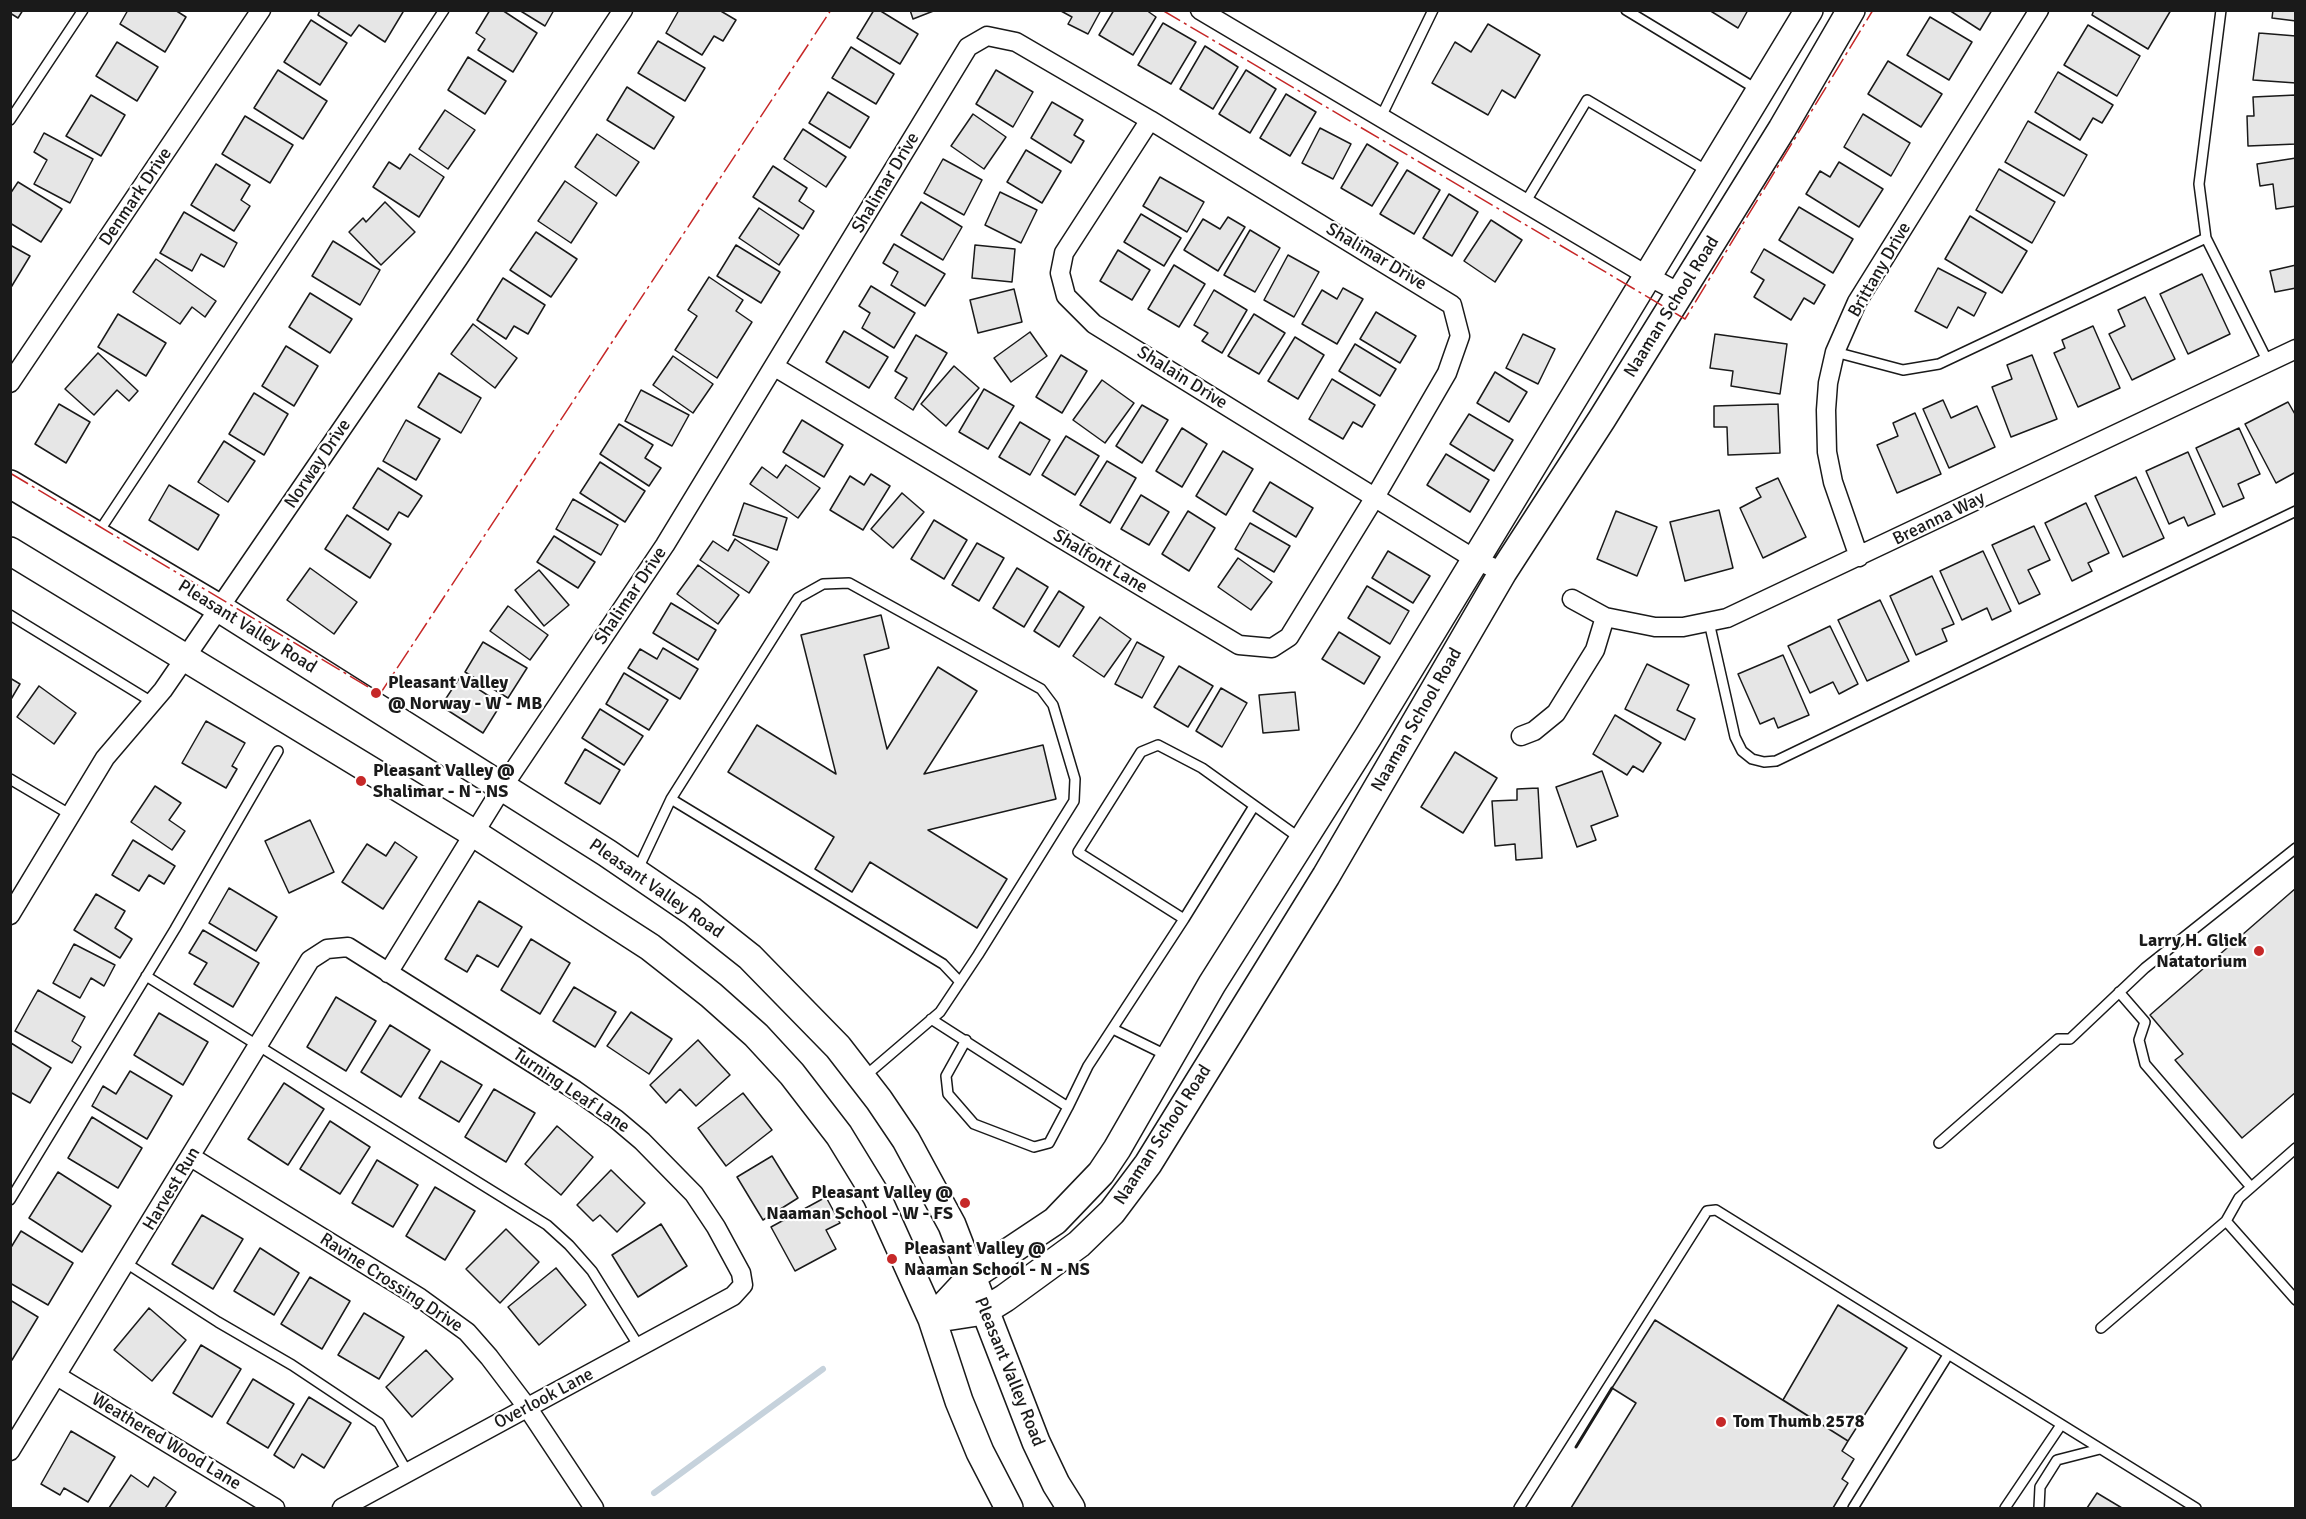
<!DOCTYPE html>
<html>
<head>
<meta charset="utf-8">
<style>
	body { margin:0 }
	#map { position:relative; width:2306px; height:1519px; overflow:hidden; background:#fff; font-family:Signika,sans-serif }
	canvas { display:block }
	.frame { position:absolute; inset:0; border:12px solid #1a1a1a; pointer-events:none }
</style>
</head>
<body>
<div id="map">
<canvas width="2306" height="1519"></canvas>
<div class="frame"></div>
</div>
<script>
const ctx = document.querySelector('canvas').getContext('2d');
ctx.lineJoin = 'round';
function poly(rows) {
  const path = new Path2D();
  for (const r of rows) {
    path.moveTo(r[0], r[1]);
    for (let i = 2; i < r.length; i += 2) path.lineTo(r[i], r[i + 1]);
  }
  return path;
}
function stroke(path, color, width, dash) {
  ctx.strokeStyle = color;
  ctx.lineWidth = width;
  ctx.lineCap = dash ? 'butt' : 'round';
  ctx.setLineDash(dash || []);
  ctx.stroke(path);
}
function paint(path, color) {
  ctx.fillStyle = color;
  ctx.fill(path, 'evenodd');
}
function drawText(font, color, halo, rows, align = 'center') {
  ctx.font = font + ' Signika,sans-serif';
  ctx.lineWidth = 4.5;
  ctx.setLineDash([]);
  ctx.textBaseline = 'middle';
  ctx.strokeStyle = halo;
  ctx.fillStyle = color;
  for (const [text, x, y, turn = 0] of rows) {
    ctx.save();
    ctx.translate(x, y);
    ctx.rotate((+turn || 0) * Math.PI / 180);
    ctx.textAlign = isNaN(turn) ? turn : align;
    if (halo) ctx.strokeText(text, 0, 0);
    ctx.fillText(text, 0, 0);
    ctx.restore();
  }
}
const stream = poly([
	[654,1493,823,1369]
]);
const building = poly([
	[10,10,23,10,18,18,10,13,10,10],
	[128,10,175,10,186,17,165,52,120,24,128,10],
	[320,10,401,10,403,12,385,42,359,25,351,36,318,15,320,10],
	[490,10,502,10,537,33,513,72,478,50,485,39,476,33,490,10],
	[519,10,554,10,545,26,519,10],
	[679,10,719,10,736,20,723,41,714,36,702,55,666,33,679,10],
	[874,10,879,10,918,34,900,64,857,38,874,10],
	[910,10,936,10,913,19,910,10],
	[1101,10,1088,34,1068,24,1072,17,1061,11,1101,10],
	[1114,10,1146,10,1156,17,1133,55,1099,35,1114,10],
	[1709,10,1748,10,1738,28,1709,10],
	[1949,10,1992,10,1980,30,1949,10],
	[2094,10,2171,10,2148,49,2092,15,2094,10],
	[2273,10,2296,10,2296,21,2272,18,2273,10],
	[1930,17,1972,42,1949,80,1907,55,1930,17],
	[311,20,347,43,320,85,284,62,311,20],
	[1163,23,1196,42,1171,84,1138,65,1163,23],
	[1488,24,1540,55,1515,98,1502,90,1488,115,1432,83,1455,42,1471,52,1488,24],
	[2088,25,2140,56,2117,96,2064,65,2088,25],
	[2259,33,2296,36,2296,83,2253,80,2259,33],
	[658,41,705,68,685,101,638,73,658,41],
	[117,42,158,67,137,101,96,76,117,42],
	[1205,46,1238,67,1213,109,1180,89,1205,46],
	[851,47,894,74,876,104,832,78,851,47],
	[468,57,506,81,485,114,448,90,468,57],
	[1888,61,1942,94,1921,127,1868,94,1888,61],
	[278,70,327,101,303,139,254,108,278,70],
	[996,70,1033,92,1013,127,976,104,996,70],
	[1246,70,1276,89,1250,133,1219,114,1246,70],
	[2058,72,2113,105,2102,123,2093,118,2080,140,2035,112,2058,72],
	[627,87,674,117,654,149,607,120,627,87],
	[828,92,869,117,850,148,809,123,828,92],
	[1286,94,1316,112,1290,156,1260,138,1286,94],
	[91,95,125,115,101,156,66,136,91,95],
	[2296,95,2296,144,2248,146,2247,116,2254,116,2253,97,2296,95],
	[1052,102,1083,120,1074,135,1084,141,1071,163,1031,138,1052,102],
	[445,110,475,130,448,169,419,149,445,110],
	[973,114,1006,137,984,169,951,146,973,114],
	[1863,114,1910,143,1891,176,1844,147,1863,114],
	[245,116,293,145,270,183,222,154,245,116],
	[2028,121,2087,155,2064,196,2005,162,2028,121],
	[1320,128,1351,144,1333,179,1302,163,1320,128],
	[803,129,846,157,826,187,784,159,803,129],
	[44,133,93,159,70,203,34,184,47,160,34,152,44,133],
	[597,134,639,162,616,196,575,167,597,134],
	[1367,144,1398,163,1372,206,1341,188,1367,144],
	[1026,150,1061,171,1042,203,1007,182,1026,150],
	[410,154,444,177,419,217,373,187,389,162,400,169,410,154],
	[2296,158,2296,206,2276,209,2273,184,2260,186,2257,164,2296,158],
	[943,159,982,180,964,215,924,193,943,159],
	[1839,162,1883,189,1859,227,1806,194,1820,171,1830,177,1839,162],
	[216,164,250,185,241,200,250,206,234,231,191,205,216,164],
	[773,166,807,188,799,201,814,211,803,229,753,197,773,166],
	[1999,169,2055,202,2032,243,1976,210,1999,169],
	[1407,170,1440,190,1414,234,1380,214,1407,170],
	[1160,177,1204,202,1187,232,1143,206,1160,177],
	[565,181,597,203,571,243,538,221,565,181],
	[18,182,62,209,41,242,10,223,10,194,18,182],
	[1000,192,1037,210,1021,243,985,225,1000,192],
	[1449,194,1478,212,1452,256,1423,238,1449,194],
	[385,202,415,232,381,265,349,232,363,218,366,222,385,202],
	[921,202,962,227,943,260,901,235,921,202],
	[1799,207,1853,239,1833,273,1779,240,1799,207],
	[759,208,799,235,779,265,739,238,759,208],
	[184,212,237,243,224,267,201,254,192,271,160,253,184,212],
	[1141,214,1181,238,1164,266,1124,242,1141,214],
	[1970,216,2027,251,2002,293,1945,259,1970,216],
	[1228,217,1245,227,1218,271,1184,250,1203,219,1220,229,1228,217],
	[1491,220,1522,240,1495,282,1464,261,1491,220],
	[1250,230,1280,248,1255,292,1224,275,1250,230],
	[536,232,577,259,551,297,510,270,536,232],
	[333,241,380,270,360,305,312,276,333,241],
	[894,244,945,274,925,306,891,285,898,272,883,263,894,244],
	[10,245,30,256,10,289,10,245],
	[736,245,780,272,761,303,717,276,736,245],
	[975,245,1015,249,1012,282,972,278,975,245],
	[1764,249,1825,285,1814,304,1804,298,1791,320,1754,297,1764,280,1751,272,1764,249],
	[1118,250,1150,270,1132,300,1100,281,1118,250],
	[1288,255,1319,272,1294,317,1264,300,1288,255],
	[156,259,216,301,205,317,192,307,180,324,133,292,156,259],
	[1174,265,1205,284,1179,327,1148,309,1174,265],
	[2296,265,2296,288,2275,292,2270,271,2296,265],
	[1938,268,1986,293,1974,316,1958,307,1947,328,1915,311,1938,268],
	[2202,274,2230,334,2188,354,2160,294,2202,274],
	[709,277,743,300,736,311,752,322,717,378,675,350,697,316,688,310,709,277],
	[503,278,545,305,528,334,514,326,506,339,477,320,503,278],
	[871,286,915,313,894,348,862,328,870,313,859,306,871,286],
	[1343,288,1363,299,1337,344,1302,324,1322,290,1337,299,1343,288],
	[1014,289,1022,322,978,333,970,300,1014,289],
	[1214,290,1247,310,1222,353,1202,341,1208,333,1194,325,1214,290],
	[310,293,352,319,330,353,289,327,310,293],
	[2145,297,2175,359,2132,380,2109,334,2125,326,2118,310,2145,297],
	[1376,312,1416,336,1400,363,1360,339,1376,312],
	[118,314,166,343,146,376,98,347,118,314],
	[1254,314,1285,333,1259,374,1228,356,1254,314],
	[473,324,517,358,495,388,451,354,473,324],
	[2093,326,2120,388,2078,407,2054,353,2065,348,2062,340,2093,326],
	[844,331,888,357,869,388,826,362,844,331],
	[1030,332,1047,356,1011,382,994,358,1030,332],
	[1523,334,1555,349,1538,384,1506,368,1523,334],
	[1715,334,1787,344,1780,394,1731,386,1733,371,1710,368,1715,334],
	[916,335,947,353,913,410,895,398,907,378,895,371,916,335],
	[1295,337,1324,355,1298,399,1268,381,1295,337],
	[1355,344,1396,369,1380,396,1339,371,1355,344],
	[286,346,318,366,294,406,262,386,286,346],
	[98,353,138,391,129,401,117,390,94,415,65,389,98,353],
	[1061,355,1087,371,1062,413,1036,397,1061,355],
	[2032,355,2057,419,2011,437,1992,387,2012,379,2007,365,2032,355],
	[673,356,713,384,693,413,653,385,673,356],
	[954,366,979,388,946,426,921,404,954,366],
	[1495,372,1527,392,1509,422,1477,403,1495,372],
	[439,373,481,398,461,433,418,407,439,373],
	[1332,379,1375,405,1362,427,1353,422,1343,439,1309,419,1332,379],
	[1102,380,1134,403,1105,443,1073,420,1102,380],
	[984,389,1014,406,988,449,959,432,984,389],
	[641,390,689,415,672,446,625,421,641,390],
	[254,393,288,414,264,455,229,434,254,393],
	[1943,400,1951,418,1977,406,1995,447,1949,468,1923,409,1943,400],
	[2288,402,2296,416,2296,472,2276,483,2245,424,2288,402],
	[59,404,90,422,66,463,35,444,59,404],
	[1778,404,1780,453,1728,455,1727,427,1714,427,1714,406,1778,404],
	[1142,405,1168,420,1142,463,1116,446,1142,405],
	[1915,413,1941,474,1897,493,1877,445,1898,436,1893,423,1915,413],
	[1469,414,1513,440,1494,471,1450,444,1469,414],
	[406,420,440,439,416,480,383,461,406,420],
	[802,420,843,445,824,477,783,452,802,420],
	[1020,422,1050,440,1030,475,999,457,1020,422],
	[619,424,653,445,645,458,661,468,649,486,600,454,619,424],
	[1182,428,1207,444,1182,487,1156,471,1182,428],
	[2239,428,2260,474,2238,484,2244,498,2223,507,2196,448,2239,428],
	[1066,436,1099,456,1075,495,1042,475,1066,436],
	[224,441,255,461,228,502,198,482,224,441],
	[1223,451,1253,469,1226,515,1196,496,1223,451],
	[2188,452,2215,514,2188,526,2184,517,2169,524,2146,471,2188,452],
	[1446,454,1489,480,1470,512,1427,485,1446,454],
	[1107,461,1136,478,1110,523,1080,505,1107,461],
	[600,462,645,491,625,522,580,493,600,462],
	[786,465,820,488,798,518,750,484,762,467,777,478,786,465],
	[378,468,422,496,408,517,399,512,388,530,353,508,378,468],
	[871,474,890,486,863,530,830,510,850,476,864,485,871,474],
	[2136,477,2164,538,2123,557,2095,496,2136,477],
	[1778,478,1806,537,1763,558,1740,508,1761,497,1756,488,1778,478],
	[1270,482,1313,508,1296,537,1253,511,1270,482],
	[169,485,219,515,198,550,149,520,169,485],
	[902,493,924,512,893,548,871,529,902,493],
	[1141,495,1169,512,1149,545,1121,529,1141,495],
	[573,499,618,525,601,555,556,529,573,499],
	[744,503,787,518,777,550,733,535,744,503],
	[2086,503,2109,553,2088,563,2092,571,2072,581,2045,523,2086,503],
	[1719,510,1733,568,1685,581,1670,522,1719,510],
	[1188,511,1215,528,1189,571,1162,554,1188,511],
	[1616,511,1657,527,1637,576,1597,559,1616,511],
	[347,515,391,544,370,578,325,549,347,515],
	[934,520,967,540,944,579,911,559,934,520],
	[1250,523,1290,546,1274,572,1235,549,1250,523],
	[2034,526,2050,560,2028,570,2040,594,2019,604,1992,545,2034,526],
	[554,536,595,562,578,588,537,562,554,536],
	[735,539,769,562,749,593,700,560,713,541,728,551,735,539],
	[977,543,1004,558,979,601,952,585,977,543],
	[1388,551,1430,576,1413,603,1372,578,1388,551],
	[1983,551,2011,611,1992,620,1987,608,1962,620,1940,571,1983,551],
	[1238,558,1272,582,1251,610,1218,587,1238,558],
	[698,565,739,595,718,624,677,594,698,565],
	[310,568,357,602,334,634,287,600,310,568],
	[1017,568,1048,587,1024,627,993,608,1017,568],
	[539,570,569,605,544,626,515,590,539,570],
	[1932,576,1954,624,1942,629,1947,641,1916,655,1890,596,1932,576],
	[1367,586,1409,611,1390,644,1348,618,1367,586],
	[1059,591,1084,607,1059,647,1034,631,1059,591],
	[1880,600,1909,661,1867,681,1838,620,1880,600],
	[671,603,716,630,698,660,653,633,671,603],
	[508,606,548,635,530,660,490,631,508,606],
	[881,615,889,648,864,655,887,749,938,667,977,691,924,774,1043,745,1056,799,928,830,1007,879,977,928,870,862,852,892,815,869,834,837,728,772,757,725,836,774,801,635,881,615],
	[1100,617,1131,639,1104,677,1073,656,1100,617],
	[1830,626,1858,684,1839,694,1833,682,1810,693,1788,646,1830,626],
	[1339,632,1380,657,1364,684,1322,659,1339,632],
	[483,642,527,668,508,698,465,672,483,642],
	[1137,642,1164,657,1142,698,1115,684,1137,642],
	[663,648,698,669,680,699,628,668,640,649,657,659,663,648],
	[1783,655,1809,715,1778,728,1774,718,1760,724,1738,674,1783,655],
	[1647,664,1689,685,1677,710,1695,719,1685,740,1625,709,1647,664],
	[1179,666,1213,686,1188,727,1154,707,1179,666],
	[624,673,668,700,649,730,606,704,624,673],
	[460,677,501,704,483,733,441,706,460,677],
	[10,678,20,684,10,701,10,678],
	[39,686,76,713,54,744,17,717,39,686],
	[1221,688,1247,703,1222,747,1196,731,1221,688],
	[1295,692,1299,730,1263,733,1259,695,1295,692],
	[600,709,643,736,624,765,582,738,600,709],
	[1615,715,1661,743,1643,772,1633,766,1627,775,1593,754,1615,715],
	[206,721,245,743,232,766,237,769,226,788,182,763,206,721],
	[585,749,620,770,600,804,565,783,585,749],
	[1455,752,1497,778,1463,833,1421,807,1455,752],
	[1602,771,1618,816,1591,826,1596,840,1577,847,1556,787,1602,771],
	[155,786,181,803,169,820,185,831,172,850,131,822,155,786],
	[1538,788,1542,858,1516,860,1515,844,1495,846,1492,801,1517,800,1517,789,1538,788],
	[310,820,334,872,289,893,265,841,310,820],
	[133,840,175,866,164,884,149,875,139,891,112,875,133,840],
	[395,842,417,857,383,909,342,882,367,844,386,856,395,842],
	[229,888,277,917,256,951,209,923,229,888],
	[2296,888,2296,1092,2242,1138,2175,1060,2183,1054,2150,1015,2296,888],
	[96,894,125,911,115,928,132,939,120,958,74,930,96,894],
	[479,901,522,927,498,967,477,955,467,972,445,959,479,901],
	[203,930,259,963,233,1007,194,984,207,963,189,953,203,930],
	[531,939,570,963,540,1014,501,990,531,939],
	[74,944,115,965,104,986,91,978,80,998,53,983,74,944],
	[574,987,616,1012,595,1047,553,1021,574,987],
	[38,990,85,1017,72,1041,81,1047,72,1063,15,1031,38,990],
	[336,997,376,1021,346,1071,307,1047,336,997],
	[631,1012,672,1039,649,1074,607,1046,631,1012],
	[159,1013,208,1042,183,1085,134,1055,159,1013],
	[390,1025,430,1050,401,1097,361,1072,390,1025],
	[698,1040,730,1075,696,1106,680,1089,666,1103,650,1085,698,1040],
	[11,1043,51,1068,30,1103,10,1092,11,1043],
	[441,1061,482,1085,459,1122,419,1098,441,1061],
	[130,1071,172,1096,147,1139,92,1106,103,1086,116,1094,130,1071],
	[284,1083,324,1109,288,1165,248,1139,284,1083],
	[494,1089,535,1113,506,1162,465,1137,494,1089],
	[743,1093,772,1130,726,1166,698,1128,743,1093],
	[92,1117,142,1148,118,1188,68,1158,92,1117],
	[330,1121,370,1147,340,1194,300,1169,330,1121],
	[557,1126,593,1157,561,1195,525,1164,557,1126],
	[772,1156,798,1198,763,1220,737,1177,772,1156],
	[377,1160,418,1185,393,1227,352,1203,377,1160],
	[611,1170,645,1203,617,1232,600,1215,593,1221,577,1205,611,1170],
	[58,1172,111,1206,82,1252,29,1218,58,1172],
	[435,1187,475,1211,445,1260,406,1236,435,1187],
	[826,1197,840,1223,826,1230,836,1249,795,1271,771,1227,826,1197],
	[202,1215,243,1239,213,1289,172,1264,202,1215],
	[661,1224,687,1266,638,1297,612,1255,661,1224],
	[506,1229,539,1262,500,1303,466,1269,506,1229],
	[21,1231,73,1263,48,1305,10,1283,10,1249,21,1231],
	[260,1248,299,1273,274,1315,234,1291,260,1248],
	[556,1268,586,1305,539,1345,508,1307,556,1268],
	[310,1277,350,1301,322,1349,281,1324,310,1277],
	[10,1300,38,1317,12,1360,10,1359,10,1300],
	[1838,1305,1907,1348,1848,1441,1783,1400,1838,1305],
	[149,1308,186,1340,152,1381,114,1350,149,1308],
	[364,1313,404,1337,379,1379,338,1355,364,1313],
	[1655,1320,1848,1441,1842,1451,1854,1459,1842,1479,1848,1483,1833,1508,1571,1508,1636,1403,1612,1388,1655,1320],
	[201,1345,241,1369,212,1417,173,1393,201,1345],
	[426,1350,453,1379,412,1417,386,1387,426,1350],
	[253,1379,294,1404,268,1448,227,1423,253,1379],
	[309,1397,351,1423,324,1468,302,1454,294,1468,274,1455,309,1397],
	[71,1431,115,1457,88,1502,64,1488,60,1495,41,1484,71,1431],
	[131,1475,148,1487,154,1477,176,1492,165,1508,109,1508,131,1475],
	[2097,1493,2122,1508,2087,1508,2097,1493]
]);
const service = poly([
	[1626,10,1758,90],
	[2221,10,2199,184,2206,238,2268,362],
	[1381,117,1433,10],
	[10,120,83,10],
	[1525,203,1587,100,1709,172],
	[1835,352,1903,370,1939,364,2206,238],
	[98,533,444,10],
	[10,615,152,702],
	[1709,622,1735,737,1742,751,1752,759,1764,762,1776,761,2296,511],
	[10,779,71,815],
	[671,799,943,964,960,982],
	[637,871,671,799,798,598,823,584,849,583,1041,689,1053,705,1075,779,1074,801,978,955,940,1012,864,1077],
	[1184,919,1254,806],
	[146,976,547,1225,569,1245,592,1271,640,1348],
	[2119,992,2145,1022,2139,1040,2145,1064,2251,1187],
	[931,1019,1068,1107,1088,1066,1184,919,1078,852,1141,752,1158,745,1202,768,1301,839],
	[1113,1029,1168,1056],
	[966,1040,946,1076,948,1094,974,1124,1034,1147,1049,1143,1068,1107],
	[1939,1143,2058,1039,2070,1039,2145,968,2296,848],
	[2296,1148,2239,1198,2226,1221,2296,1300],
	[10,1200,175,929,278,751],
	[126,1263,218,1322,292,1365,379,1423,408,1473],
	[2101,1328,2226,1221],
	[1519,1508,1707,1211,1716,1210,2196,1508],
	[1853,1508,1948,1355],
	[2005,1508,2061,1425],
	[2039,1508,2040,1487,2057,1460,2100,1449]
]);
const minor = poly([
	[1200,10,1648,276,1680,293],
	[1150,120,1064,253,1060,273,1066,296,1094,324,1476,560,1503,572],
	[10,383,261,10],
	[1859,557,1833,482,1827,452,1826,410,1828,383,1835,352,1857,302,2039,10],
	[1572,599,1605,617,1655,627,1683,627,1727,618,2296,349],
	[1521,736,1534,731,1556,713,1595,650,1605,617],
	[10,915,105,758,163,690,185,658,458,259,623,10],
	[388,973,502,788,665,545,968,47,987,36,1016,42,1150,120,1452,305,1460,336,1447,373,1375,497,1289,637,1272,648,1239,645,775,367],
	[191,1157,420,1298,467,1332,489,1357,527,1407,594,1508],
	[57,1376,275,1508],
	[10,1451,310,960,327,949,348,947,575,1090,616,1119,642,1141,694,1194,716,1227,741,1273,743,1285,733,1296,342,1508]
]);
const secondary = poly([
	[10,484,219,608,607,853,692,911,750,957,838,1047,879,1100,906,1140,952,1225,1036,1442,1056,1484,1071,1508],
	[10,551,475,834,650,947,711,995,756,1035,792,1074,839,1135,877,1197,932,1319,959,1401,980,1452,1009,1508],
	[932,1319,984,1311,1005,1298,1079,1244,1112,1212,1148,1164,1326,876,1503,572,1602,419,1782,129,1851,10],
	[932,1319,971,1277,1055,1221,1101,1173,1117,1149,1212,984,1368,737,1809,10]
]);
const wall = poly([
	[1576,1447,1612,1388]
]);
const power = poly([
	[1162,10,1685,319,1873,10],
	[10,473,380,694,831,10]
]);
const markers = [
	[376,693,6,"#c62828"],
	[361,781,6,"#c62828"],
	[2259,951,6,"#c62828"],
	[965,1203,6,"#c62828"],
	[892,1259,6,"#c62828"],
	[1721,1422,6,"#c62828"]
];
const streetNames = [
	["Shalimar Drive",886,183,-59],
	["Denmark Drive",136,197,-56],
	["Shalimar Drive",1376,257,31],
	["Brittany Drive",1880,270,-60],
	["Naaman School Road",1672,307,-58],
	["Shalain Drive",1182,378,32],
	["Norway Drive",318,464,-56],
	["Breanna Way",1939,519,-26],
	["Shalfont Lane",1100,562,31],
	["Shalimar Drive",631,596,-56],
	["Pleasant Valley Road",247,627,32],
	["Naaman School Road",1417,720,-60],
	["Pleasant Valley Road",656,889,35],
	["Turning Leaf Lane",571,1091,34],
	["Naaman School Road",1163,1135,-57],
	["Harvest Run",172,1189,-59],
	["Ravine Crossing Drive",391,1283,33],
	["Pleasant Valley Road",1009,1372,68],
	["Overlook Lane",544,1399,-28],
	["Weathered Wood Lane",166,1442,31]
];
const poiNames = [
	["Pleasant Valley",388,683],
	["@ Norway - W - MB",388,704],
	["Pleasant Valley @",373,771],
	["Shalimar - N - NS",373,792],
	["Larry H. Glick",2247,941,"right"],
	["Natatorium",2247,962,"right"],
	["Pleasant Valley @",953,1193,"right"],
	["Naaman School - W - FS",953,1214,"right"],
	["Pleasant Valley @",904,1249],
	["Naaman School - N - NS",904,1270],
	["Tom Thumb 2578",1733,1422]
];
stroke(stream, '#c6d2dc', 6);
paint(building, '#e6e6e6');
stroke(building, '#1a1a1a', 1.5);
stroke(service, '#1a1a1a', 12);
stroke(minor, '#1a1a1a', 21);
stroke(secondary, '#1a1a1a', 30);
stroke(service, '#fff', 9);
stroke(minor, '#fff', 18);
stroke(secondary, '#fff', 27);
stroke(wall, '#1a1a1a', 3);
stroke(power, '#c62828', 1.5, [21, 4.5, 3, 4.5]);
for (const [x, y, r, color] of markers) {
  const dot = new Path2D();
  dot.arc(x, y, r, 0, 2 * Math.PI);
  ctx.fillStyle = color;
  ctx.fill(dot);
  stroke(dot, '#fff', 2);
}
drawText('18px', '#1a1a1a', '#fff', streetNames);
drawText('bold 18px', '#1a1a1a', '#fff', poiNames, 'left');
</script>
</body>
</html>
